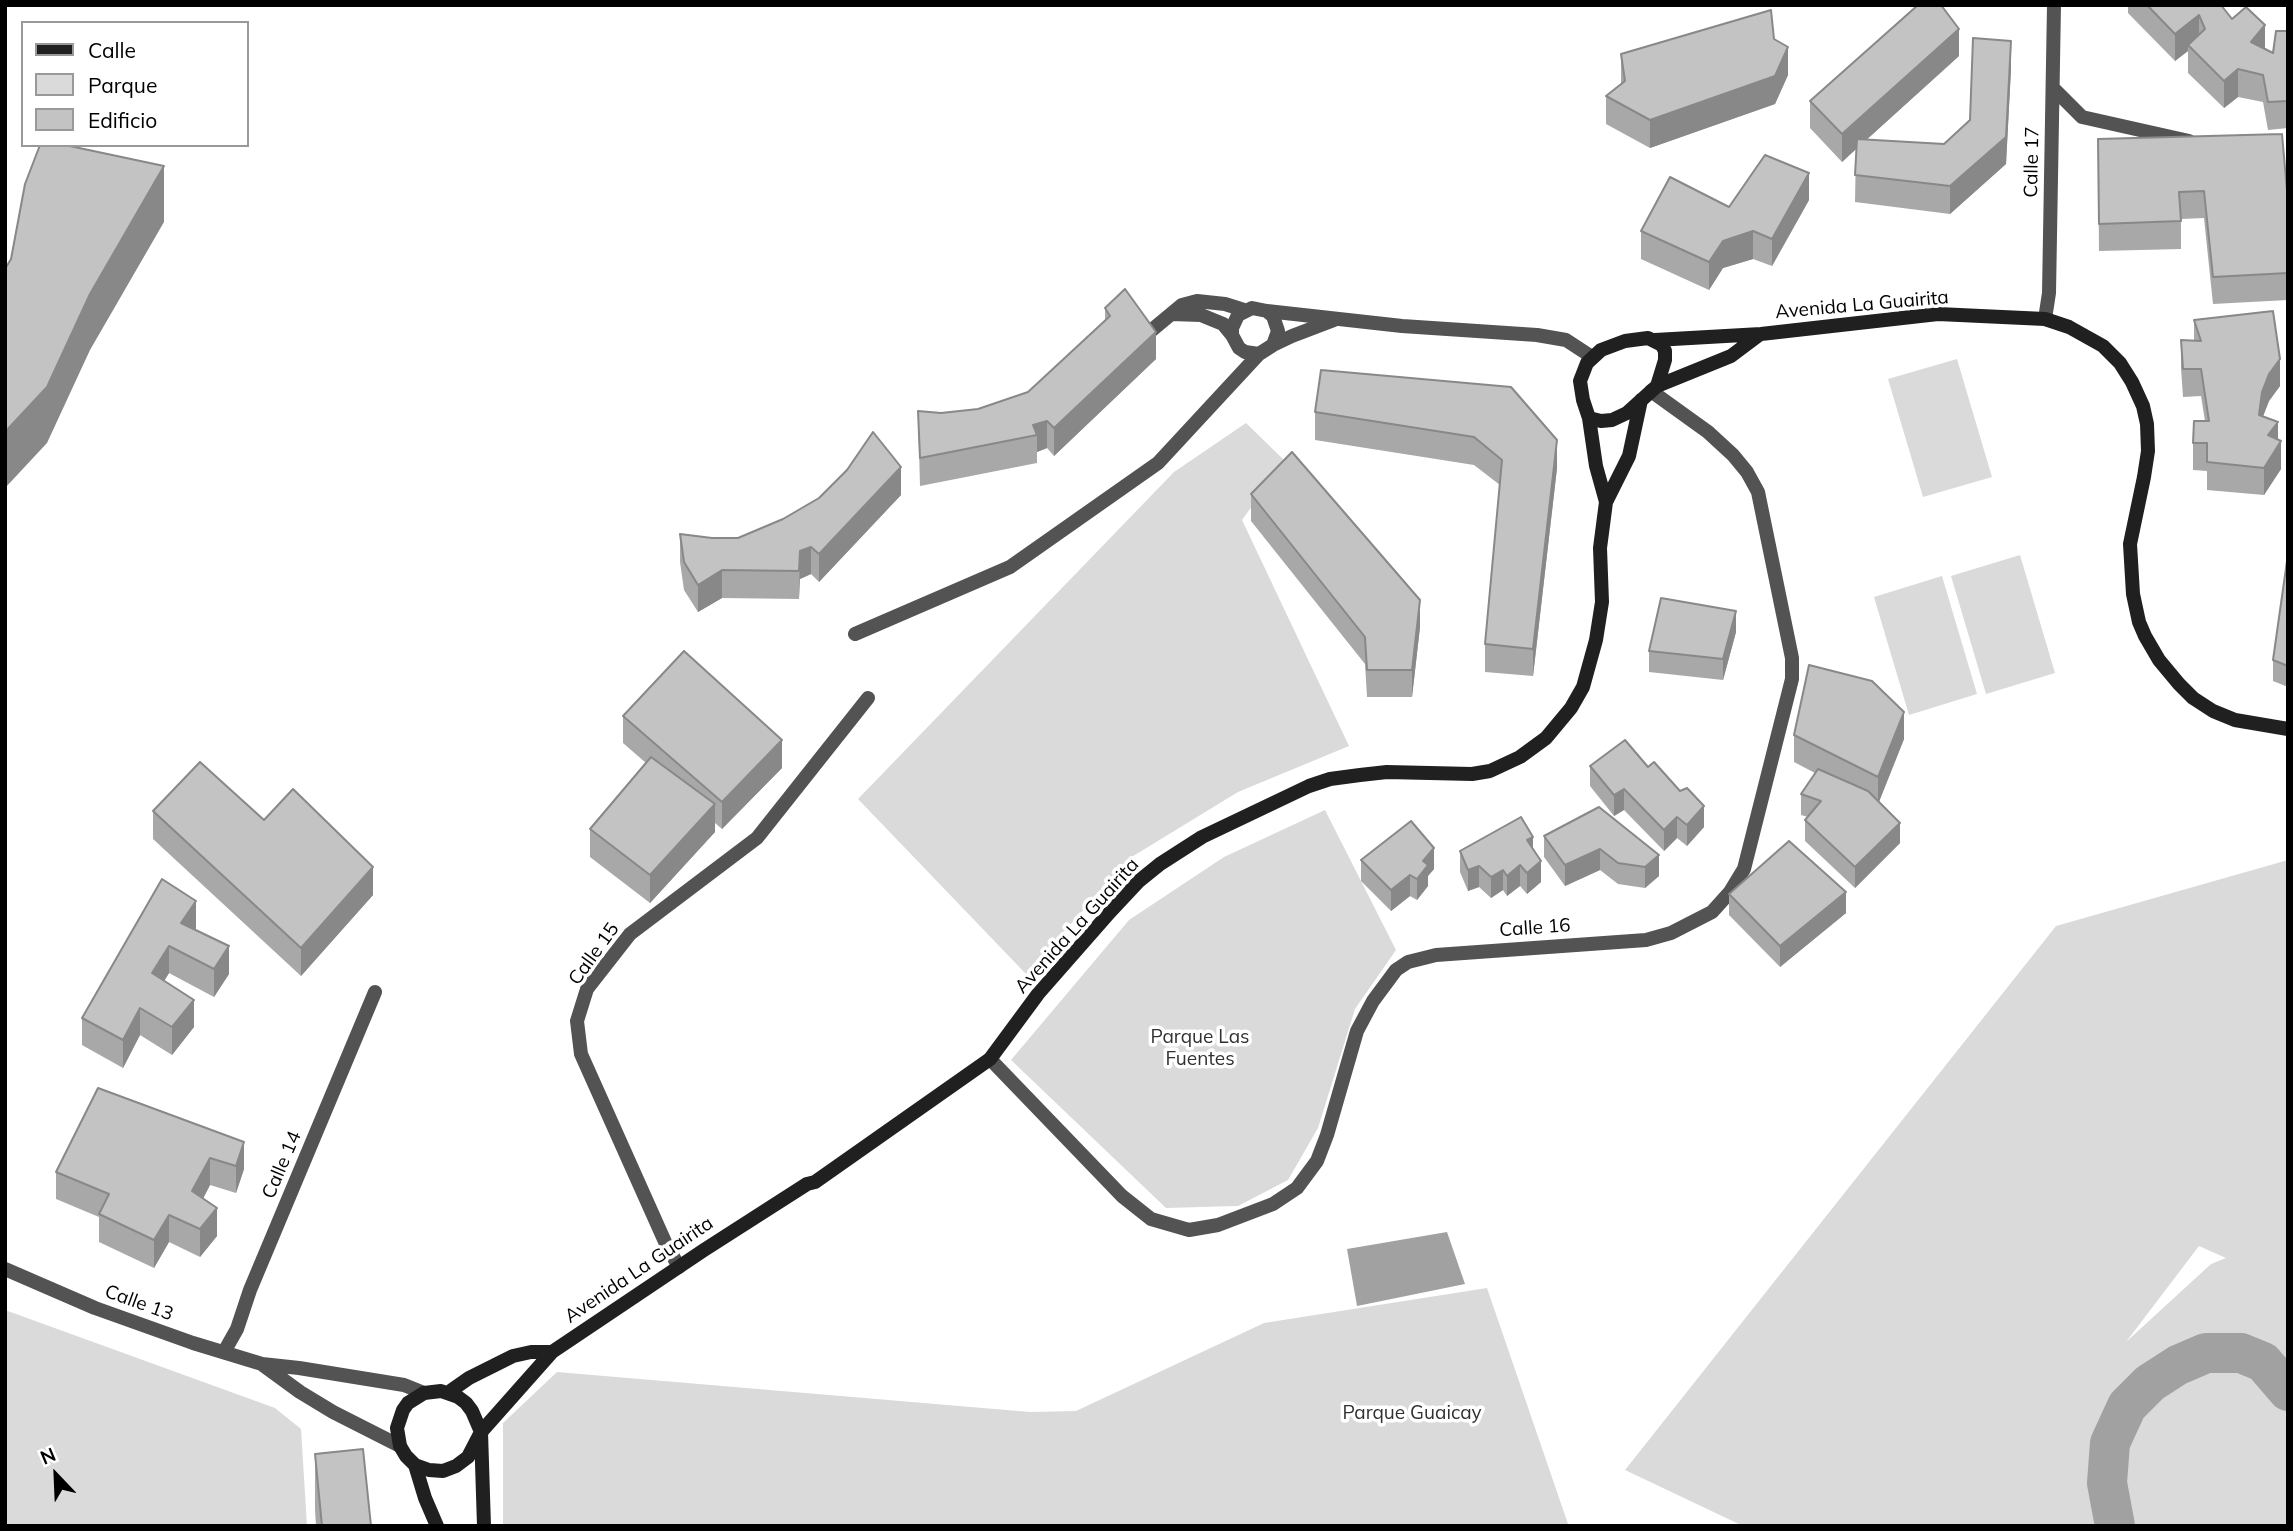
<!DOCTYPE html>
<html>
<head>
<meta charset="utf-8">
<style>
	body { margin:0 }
	#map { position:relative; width:2293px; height:1531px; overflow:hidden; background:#fff; font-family:Mulish,sans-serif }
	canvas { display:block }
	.frame { position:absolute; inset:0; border:7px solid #000; pointer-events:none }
	.legend { position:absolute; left:21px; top:21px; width:228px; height:126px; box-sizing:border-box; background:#fff; border:2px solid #999; margin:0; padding:9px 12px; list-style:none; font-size:21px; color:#000 }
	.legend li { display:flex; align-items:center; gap:14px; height:35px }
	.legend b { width:35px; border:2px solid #999 }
	.north { position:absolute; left:21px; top:1440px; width:70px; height:70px; -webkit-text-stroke:5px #fff; paint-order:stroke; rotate:337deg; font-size:19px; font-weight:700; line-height:28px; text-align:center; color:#000 }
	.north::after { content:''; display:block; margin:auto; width:24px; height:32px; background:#000; clip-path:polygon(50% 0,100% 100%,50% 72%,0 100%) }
</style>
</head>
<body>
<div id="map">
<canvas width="2293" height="1531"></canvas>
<div class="frame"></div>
<ul class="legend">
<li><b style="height:9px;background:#202020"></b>Calle</li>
<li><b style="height:19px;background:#dadada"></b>Parque</li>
<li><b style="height:19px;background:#c3c3c3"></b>Edificio</li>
</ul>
<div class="north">N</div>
</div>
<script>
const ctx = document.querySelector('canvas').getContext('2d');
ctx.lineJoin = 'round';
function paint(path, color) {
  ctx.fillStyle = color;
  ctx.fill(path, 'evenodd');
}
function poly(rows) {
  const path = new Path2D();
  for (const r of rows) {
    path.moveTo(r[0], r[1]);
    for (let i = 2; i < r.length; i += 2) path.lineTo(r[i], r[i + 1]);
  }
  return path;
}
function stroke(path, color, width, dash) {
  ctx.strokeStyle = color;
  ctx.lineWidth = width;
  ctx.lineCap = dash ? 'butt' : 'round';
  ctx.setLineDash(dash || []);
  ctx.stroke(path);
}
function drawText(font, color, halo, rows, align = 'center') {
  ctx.font = font + ' Mulish,sans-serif';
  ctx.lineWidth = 7;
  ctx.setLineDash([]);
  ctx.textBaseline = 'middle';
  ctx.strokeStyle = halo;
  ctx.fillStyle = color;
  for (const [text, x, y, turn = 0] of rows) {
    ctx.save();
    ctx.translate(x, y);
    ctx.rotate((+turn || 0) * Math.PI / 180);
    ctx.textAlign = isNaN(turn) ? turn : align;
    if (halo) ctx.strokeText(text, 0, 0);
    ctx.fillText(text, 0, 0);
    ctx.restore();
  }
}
const green = poly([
	[1957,359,1992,477,1923,497,1888,379],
	[1246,423,1285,461,1242,520,1349,746,1238,792,1130,858,1026,974,858,799,1174,472],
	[2020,555,2055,673,1986,694,1951,576],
	[1942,576,1977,694,1909,715,1874,597],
	[1325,810,1396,950,1355,1009,1318,1128,1288,1180,1238,1206,1166,1208,1011,1060,1129,920,1224,857],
	[2288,860,2288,1526,1743,1526,1625,1470,2056,926],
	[2199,1246,2226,1258,2211,1264,2126,1342],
	[1487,1288,1568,1524,1564,1526,503,1526,503,1423,557,1372,1030,1412,1076,1411,1264,1323],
	[5,1310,275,1408,301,1429,307,1526,5,1526]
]);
const water = poly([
	[1447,1232,1465,1284,1357,1306,1347,1249]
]);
const river = poly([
	[2115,1526,2107,1483,2110,1443,2127,1406,2150,1383,2178,1365,2206,1353,2241,1353,2263,1362,2288,1391]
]);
const street = poly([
	[2053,88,2082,117,2189,141],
	[1267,311,1402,326,1537,335,1566,340,1592,357],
	[1171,314,1201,315,1223,324,1232,335],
	[2045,319,2049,293,2054,5],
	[1141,339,1182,305,1197,301,1225,304,1244,310],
	[1273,345,1292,336,1334,320],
	[855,634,1010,567,1158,463,1259,354,1273,345,1278,331,1273,316,1267,311,1252,308,1238,315,1232,328,1232,335,1239,348,1245,352,1259,354],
	[990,1059,1122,1196,1151,1219,1189,1230,1218,1225,1273,1204,1297,1188,1317,1161,1327,1135,1357,1031,1373,1001,1396,970,1408,962,1436,955,1646,940,1671,933,1712,912,1730,892,1744,869,1792,679,1792,658,1758,492,1747,472,1733,455,1708,432,1651,391],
	[679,1267,666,1244,581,1054,577,1021,587,989,630,934,757,838,868,698],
	[5,1269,95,1308,193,1343,262,1364,299,1368,404,1385,424,1393],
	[224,1352,237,1329,250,1290,375,992],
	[263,1365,300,1392,333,1412,400,1446]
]);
const secondary = poly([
	[1655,340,1761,334,1938,314,2045,319,2069,327,2103,346,2120,363,2132,382,2143,406,2147,424,2148,451,2144,477,2130,544,2133,594,2139,622,2145,636,2159,660,2179,684,2193,698,2213,711,2235,720,2288,729],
	[1657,386,1665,360,1665,351,1662,345,1648,338,1625,341,1601,350,1587,363,1580,381,1583,400,1589,418,1601,421,1612,420,1627,413,1657,386,1731,356,1759,335],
	[1589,418,1596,466,1606,502],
	[441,1391,458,1397,466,1403,472,1411,481,1432,468,1457,456,1466,443,1471,429,1470,415,1465,406,1456,400,1446,397,1428,403,1410,408,1403,424,1393,441,1391],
	[449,1392,469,1378,513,1356,531,1352,552,1352],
	[415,1465,425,1498,437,1526],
	[484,1526,481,1432,552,1352,704,1250,807,1184,815,1182,990,1059,1038,994,1110,912,1139,881,1160,864,1202,837,1309,786,1330,779,1360,775,1387,772,1472,774,1490,771,1520,757,1546,738,1571,708,1583,687,1596,640,1602,602,1600,548,1606,502,1629,456,1641,400]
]);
const wall = poly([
	[2128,5,2221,5,2232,19,2265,48,2273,53,2288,31,2288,128,2268,130,2263,102,2238,97,2224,108,2188,73,2188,51,2175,61,2128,13],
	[1774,39,1788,75,1775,104,1650,148,1606,124,1606,96,1621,84,1621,54],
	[1959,56,1866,140,1944,144,1970,120,2011,69,2006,164,1950,214,1855,202,1856,148,1842,162,1810,128,1810,101],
	[2098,139,2288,202,2288,300,2213,304,2204,218,2181,219,2181,249,2099,251],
	[1809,200,1772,266,1753,259,1723,268,1709,290,1641,259,1641,231,1729,207],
	[1105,308,1156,359,1054,456,1047,448,1037,452,1037,463,920,486,918,411,941,413,978,409,1028,392,1105,321],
	[2194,320,2280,386,2269,401,2263,416,2278,439,2281,469,2264,495,2207,490,2207,471,2193,470,2193,443,2205,421,2201,396,2183,397,2181,368,2181,340,2194,341],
	[1321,370,1557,468,1533,676,1485,672,1485,644,1500,485,1474,465,1315,440,1315,412],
	[1251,494,1420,627,1412,697,1367,697,1365,664,1251,521],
	[901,495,819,582,811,574,800,579,799,599,722,598,698,612,684,590,680,562,680,534,712,538,738,538],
	[2288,554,2288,687,2273,681,2273,660],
	[1736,632,1723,680,1649,672,1649,651],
	[623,716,782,768,722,829,715,823,715,832,650,903,590,857,590,829,646,763,623,743],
	[1794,735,1904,739,1879,802,1900,843,1855,888,1805,841,1805,820,1808,817,1801,815,1801,794,1815,773,1794,762],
	[1590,766,1648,767,1704,827,1687,846,1677,838,1664,851,1624,810,1614,816,1590,786],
	[1599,807,1659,876,1645,888,1618,884,1600,870,1565,886,1544,857,1544,836],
	[153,811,264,820,373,895,301,976,153,839],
	[1533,848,1541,882,1527,894,1520,886,1507,896,1503,890,1491,898,1479,887,1468,891,1460,872,1460,851],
	[1361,860,1434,869,1428,876,1428,886,1417,900,1410,896,1391,911,1361,881],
	[162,879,196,928,195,930,229,974,214,997,169,973,164,981,194,1027,172,1055,140,1035,123,1068,82,1045,82,1018],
	[1729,894,1846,913,1780,967,1729,915],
	[98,1088,244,1169,236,1193,210,1185,203,1199,217,1236,200,1257,169,1242,154,1268,99,1242,99,1217,56,1199,56,1172],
	[315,1454,371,1526,316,1526,315,1510]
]);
const shadedWall = poly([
	[2199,15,2199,43,2188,45,2188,51,2175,61,2175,34],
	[2265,25,2265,53,2251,42],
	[1959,29,1959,56,1842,162,1842,134],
	[2011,41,2011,69,2006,164,1950,214,1950,186],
	[1788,47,1788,75,1775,104,1650,148,1650,120],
	[2238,69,2238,97,2224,108,2224,81],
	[164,166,164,222,90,350,47,443,5,488,5,432,90,294],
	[1809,173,1809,200,1772,266,1772,239],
	[1753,231,1753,259,1723,268,1709,290,1709,262,1723,241],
	[1156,332,1156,359,1054,456,1054,428],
	[2280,359,2280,386,2269,401,2262,419,2259,415,2262,392,2269,374],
	[1047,421,1047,448,1037,452,1037,435,1033,425],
	[2278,422,2278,447,2281,441,2281,469,2264,495,2264,468,2268,435],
	[1557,440,1557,468,1533,676,1533,649],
	[901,467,901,495,819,582,819,554],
	[811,547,811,574,800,579,799,599,800,551],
	[722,570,722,598,698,612,698,585],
	[1420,600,1420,627,1412,697,1412,670],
	[1736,611,1736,632,1723,680,1723,659],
	[1904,712,1904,739,1878,804,1878,777],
	[782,740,782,768,722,829,722,802],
	[1624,789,1624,810,1614,816,1614,795],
	[715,804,715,832,650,903,650,875],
	[1704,806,1704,827,1687,846,1687,825],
	[1677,817,1677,838,1664,851,1664,830],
	[1900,823,1900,843,1855,888,1855,867],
	[1533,837,1533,858,1527,840],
	[1434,848,1434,869,1428,876,1428,886,1417,900,1417,879,1423,861],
	[1600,849,1600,870,1565,886,1565,865],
	[1659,855,1659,876,1645,888,1645,867],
	[1541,861,1541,882,1527,894,1527,873],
	[1520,865,1520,886,1507,896,1507,876],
	[1479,866,1479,887,1468,891,1468,870],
	[373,867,373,895,301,976,301,948],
	[1503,870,1503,890,1491,898,1491,877],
	[1410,875,1410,896,1391,911,1391,890],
	[1846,892,1846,913,1780,967,1780,946],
	[196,901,196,928,181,951,181,923],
	[169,946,169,973,152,1001,152,973],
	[229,946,229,974,214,997,214,969],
	[194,1000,194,1027,172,1055,172,1027],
	[140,1008,140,1035,123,1068,123,1040],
	[244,1142,244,1169,236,1193,236,1166],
	[210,1158,210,1185,192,1219,192,1191],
	[217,1208,217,1236,200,1257,200,1229],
	[169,1215,169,1242,154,1268,154,1240]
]);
const building = poly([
	[1918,5,1941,5,1959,29,1842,134,1810,101,1918,5],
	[2147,5,2221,5,2232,19,2246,7,2265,25,2251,42,2273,53,2276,31,2288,31,2288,101,2268,102,2263,75,2238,69,2224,81,2188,45,2205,29,2199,15,2175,34,2147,5],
	[1771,10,1774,39,1788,47,1775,76,1650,120,1606,96,1625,81,1621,54,1771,10],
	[1973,38,2011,41,2006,137,1950,186,1855,175,1857,139,1944,144,1970,120,1973,38],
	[2282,134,2288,202,2288,273,2213,277,2204,191,2179,192,2181,221,2099,224,2098,139,2282,134],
	[40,145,65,145,164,166,90,294,47,387,5,432,5,269,11,259,25,184,40,145],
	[1765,155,1809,173,1772,239,1753,231,1723,241,1709,262,1641,231,1670,177,1729,207,1765,155],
	[1125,289,1156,332,1054,428,1047,421,1033,425,1037,435,920,458,918,411,941,413,978,409,1028,392,1110,316,1105,308,1125,289],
	[2273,311,2280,359,2269,374,2262,392,2259,415,2278,422,2268,435,2281,441,2264,468,2207,462,2207,443,2193,443,2194,421,2209,421,2201,369,2183,369,2181,340,2201,341,2194,320,2273,311],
	[1321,370,1511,387,1557,440,1533,649,1485,644,1502,460,1474,437,1315,412,1321,370],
	[873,432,901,467,819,554,811,547,800,551,799,571,722,570,698,585,684,562,680,534,712,538,738,538,783,519,819,498,847,470,873,432],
	[1292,452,1420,600,1412,670,1367,670,1365,637,1251,494,1292,452],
	[2288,554,2288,666,2273,660,2288,554],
	[1661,598,1736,611,1723,659,1649,651,1661,598],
	[684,651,782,740,722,802,623,716,684,651],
	[1809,665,1872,681,1904,712,1878,777,1794,735,1809,665],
	[1625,740,1648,767,1654,762,1680,791,1687,788,1704,806,1687,825,1677,817,1664,830,1624,789,1614,795,1590,766,1625,740],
	[651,757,715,804,650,875,590,829,651,757],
	[200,762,264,820,293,789,373,867,301,948,153,811,200,762],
	[1818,769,1868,791,1900,823,1855,867,1805,820,1821,801,1801,794,1818,769],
	[1599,807,1659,855,1645,867,1618,863,1600,849,1565,865,1544,836,1599,807],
	[1521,817,1533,837,1527,840,1541,861,1527,873,1520,865,1507,876,1503,870,1491,877,1479,866,1468,870,1460,851,1521,817],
	[1411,821,1434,848,1423,861,1428,865,1417,879,1410,875,1391,890,1361,860,1411,821],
	[1789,841,1846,892,1780,946,1729,894,1789,841],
	[162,879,196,901,181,923,229,946,214,969,169,946,152,973,194,1000,172,1027,140,1008,123,1040,82,1018,162,879],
	[98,1088,244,1142,236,1166,210,1158,192,1191,217,1208,200,1229,169,1215,154,1240,99,1214,109,1194,56,1172,98,1088],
	[363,1449,371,1526,322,1526,315,1454,363,1449]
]);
const streetNames = [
	["Calle 17",2032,162,-89],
	["Avenida La Guairita",1862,305,-5],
	["Avenida La Guairita",1077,926,-48],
	["Calle 16",1535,928,-4],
	["Calle 15",594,954,-54],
	["Calle 14",282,1165,-67],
	["Avenida La Guairita",639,1270,-34],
	["Calle 13",139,1303,20]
];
const parkNames = [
	["Parque Las",1200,1037],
	["Fuentes",1200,1059],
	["Parque Guaicay",1412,1413]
];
paint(green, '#dadada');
paint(water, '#a1a1a1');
stroke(river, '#a1a1a1', 40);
stroke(street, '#535353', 14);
stroke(secondary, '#202020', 14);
paint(wall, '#a8a8a8');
paint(shadedWall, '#888');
paint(building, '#c3c3c3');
stroke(building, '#888', 2);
drawText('19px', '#000', '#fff', streetNames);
drawText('19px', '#313131', '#fff', parkNames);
</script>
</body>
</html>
